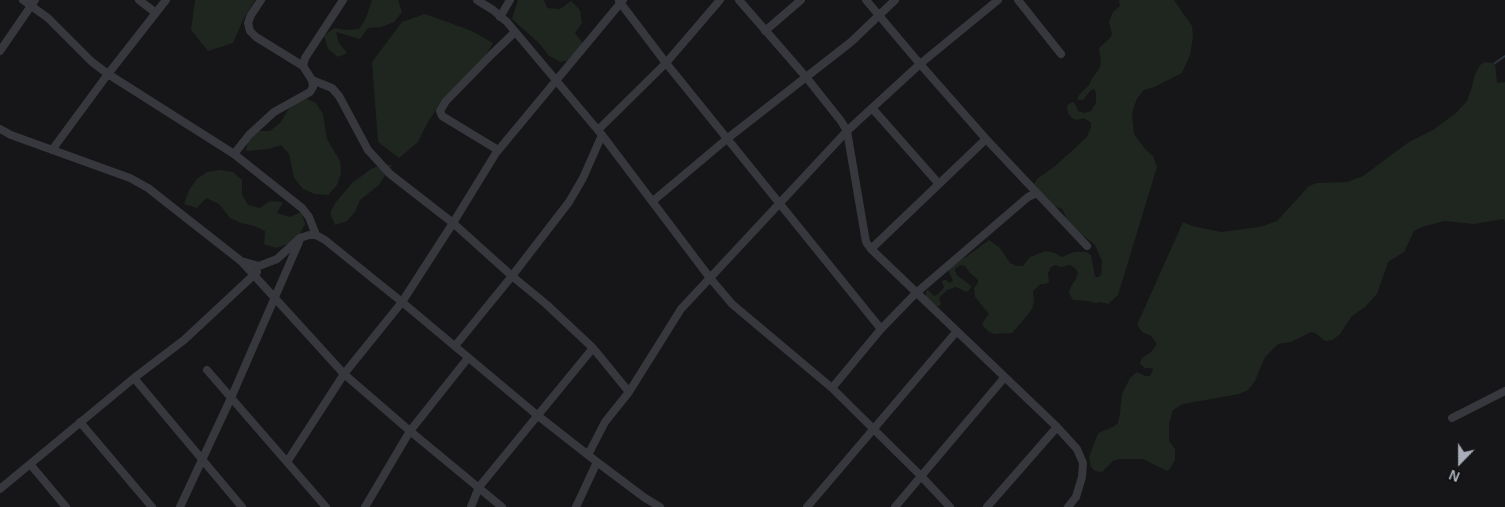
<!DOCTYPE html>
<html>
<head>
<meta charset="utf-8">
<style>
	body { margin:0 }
	#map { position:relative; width:1505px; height:507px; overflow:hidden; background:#161618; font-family:Arial,sans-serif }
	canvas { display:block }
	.north { position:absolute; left:1435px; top:437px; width:50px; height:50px; -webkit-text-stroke:4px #111113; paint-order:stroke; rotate:202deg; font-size:14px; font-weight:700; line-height:20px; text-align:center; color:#a8adb8 }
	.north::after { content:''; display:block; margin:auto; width:18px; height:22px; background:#a8adb8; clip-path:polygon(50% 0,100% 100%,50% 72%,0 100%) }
</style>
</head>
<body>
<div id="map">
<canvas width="1505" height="507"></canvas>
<div class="north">N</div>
</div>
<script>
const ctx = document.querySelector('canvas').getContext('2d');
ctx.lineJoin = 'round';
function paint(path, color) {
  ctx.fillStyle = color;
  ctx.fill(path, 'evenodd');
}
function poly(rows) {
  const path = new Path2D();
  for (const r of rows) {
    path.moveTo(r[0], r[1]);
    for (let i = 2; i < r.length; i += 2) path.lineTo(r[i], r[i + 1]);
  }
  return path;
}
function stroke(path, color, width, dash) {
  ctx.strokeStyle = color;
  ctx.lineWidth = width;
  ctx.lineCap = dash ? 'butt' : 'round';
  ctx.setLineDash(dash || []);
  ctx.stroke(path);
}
const green = poly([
	[195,0,255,0,243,20,233,43,208,51,191,30],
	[372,0,398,0,402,12,394,22,381,27,368,28,360,39,336,32,339,43,347,53,338,57,328,49,324,36,334,28,346,30,359,29,366,18],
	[518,0,544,0,547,8,560,9,571,1,580,10,582,23,575,33,582,42,584,54,572,60,560,62,548,55,540,44,512,19],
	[1119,0,1174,0,1192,26,1193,37,1190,55,1182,73,1154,87,1144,90,1138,97,1134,106,1132,115,1134,134,1145,149,1153,156,1157,167,1118,295,1108,304,1100,302,1096,303,1087,301,1073,300,1069,293,1070,288,1076,279,1078,273,1076,269,1070,265,1061,267,1055,265,1051,267,1048,273,1049,282,1045,284,1041,284,1033,291,1034,302,1032,309,1026,317,1012,333,995,334,989,332,982,325,985,319,989,314,975,297,974,288,978,283,978,280,970,273,965,266,961,265,955,269,955,271,957,275,971,286,971,288,968,291,966,292,956,287,947,290,939,298,941,304,940,306,936,306,926,297,926,291,928,290,934,296,938,294,943,289,944,287,942,281,944,280,946,280,949,283,953,281,948,270,956,262,966,257,989,240,1000,248,1010,263,1017,266,1023,266,1030,257,1046,251,1055,253,1062,257,1074,252,1087,252,1091,255,1095,277,1098,277,1101,275,1102,261,1095,245,1070,225,1062,209,1042,202,1032,188,1037,179,1054,167,1087,137,1091,127,1091,123,1084,118,1077,120,1072,118,1068,113,1067,106,1069,104,1073,102,1075,104,1078,111,1084,113,1091,111,1096,103,1096,93,1094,89,1090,91,1083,100,1077,100,1079,95,1090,84,1091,80,1099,69,1101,62,1099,48,1110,38,1112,34,1109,22,1113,12,1120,6],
	[425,14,472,31,493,43,480,65,443,100,429,120,418,142,399,158,378,142,372,62,402,22],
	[1485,62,1495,63,1497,83,1505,82,1505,223,1504,219,1474,224,1444,221,1422,227,1414,231,1404,252,1388,262,1377,294,1365,307,1352,316,1340,334,1333,340,1325,341,1315,333,1311,332,1291,342,1278,344,1265,357,1255,381,1248,390,1239,394,1183,404,1173,410,1169,423,1169,441,1175,449,1175,460,1170,469,1167,471,1143,459,1120,459,1113,461,1102,472,1095,471,1091,467,1089,457,1098,433,1113,427,1118,423,1120,413,1122,394,1130,378,1137,372,1145,376,1150,376,1152,372,1153,368,1145,368,1140,364,1142,358,1151,352,1157,344,1151,336,1142,332,1137,325,1183,222,1192,226,1221,232,1260,227,1277,221,1309,186,1317,183,1347,182,1363,176,1409,142,1433,130,1456,113,1467,101,1472,87,1474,77,1480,65],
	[305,98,316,103,323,114,327,139,340,161,341,173,337,185,328,195,315,194,303,189,294,178,289,154,281,145,269,149,246,151,248,139,258,131,270,131,280,123,293,102],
	[383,164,392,165,379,185,360,200,355,212,347,221,335,225,330,213,336,202,352,183,371,169],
	[220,170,233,172,242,180,242,194,248,205,260,208,270,201,283,202,277,213,290,217,301,212,305,224,299,236,288,244,276,248,264,244,265,231,254,226,241,223,230,218,219,204,206,198,197,208,184,204,189,190,197,179,207,172]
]);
const stream = poly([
	[1495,63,1505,56]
]);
const minor = poly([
	[23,0,48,18,92,62,108,74,234,154,302,208,309,217,316,235],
	[139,0,156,13],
	[261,0,251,15,248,23,250,31,256,37,303,66],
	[477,0,493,10,507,22,602,135,710,278,732,304,832,388,921,476,950,507],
	[739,0,806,77,841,121,847,131,866,242,871,249,1057,427,1077,449,1083,463,1082,477,1076,497,1068,507],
	[866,0,920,64,986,139,1087,246],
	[1018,0,1061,54],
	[619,1,666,63,881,329],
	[500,17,510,0],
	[765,31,801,0],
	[0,51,35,0],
	[312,80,332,88,339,96,368,150,390,174,453,223,512,276,546,304,593,348,629,392],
	[872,108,939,184],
	[0,129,11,135,130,178,148,188,241,261,259,266,277,259,300,238,309,235,316,235,325,240,402,302,537,415,597,462,645,498,660,507],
	[598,130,666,63,720,0],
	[52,150,108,74,166,0],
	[498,150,442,116,440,111,446,101,491,55,515,32],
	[234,154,249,135,274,112,310,92,313,87,312,80,303,66,305,58,343,0],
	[653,201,728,138,851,42,895,0],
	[871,249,986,139],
	[242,262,344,374,410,431,502,507],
	[455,346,512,276,569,202,583,178,602,135],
	[207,370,326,507],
	[134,378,242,507],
	[832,388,881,329,916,293,1028,197,1037,193],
	[1452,418,1505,391],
	[80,422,152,507],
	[588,455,605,422,629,392,681,309,847,131,920,64,998,0],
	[287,462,344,374,402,302,453,223,496,153,623,0],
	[30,464,66,507],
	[0,489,134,378,184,340,257,272],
	[180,507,231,398,299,242],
	[365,507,410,431,468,358],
	[471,507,479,487,593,348],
	[576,507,597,462],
	[807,507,957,331],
	[895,507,1004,378],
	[987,507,1057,427]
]);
paint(green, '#1e261f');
stroke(stream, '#2c353c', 2);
stroke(minor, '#37383d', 8);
</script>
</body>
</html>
